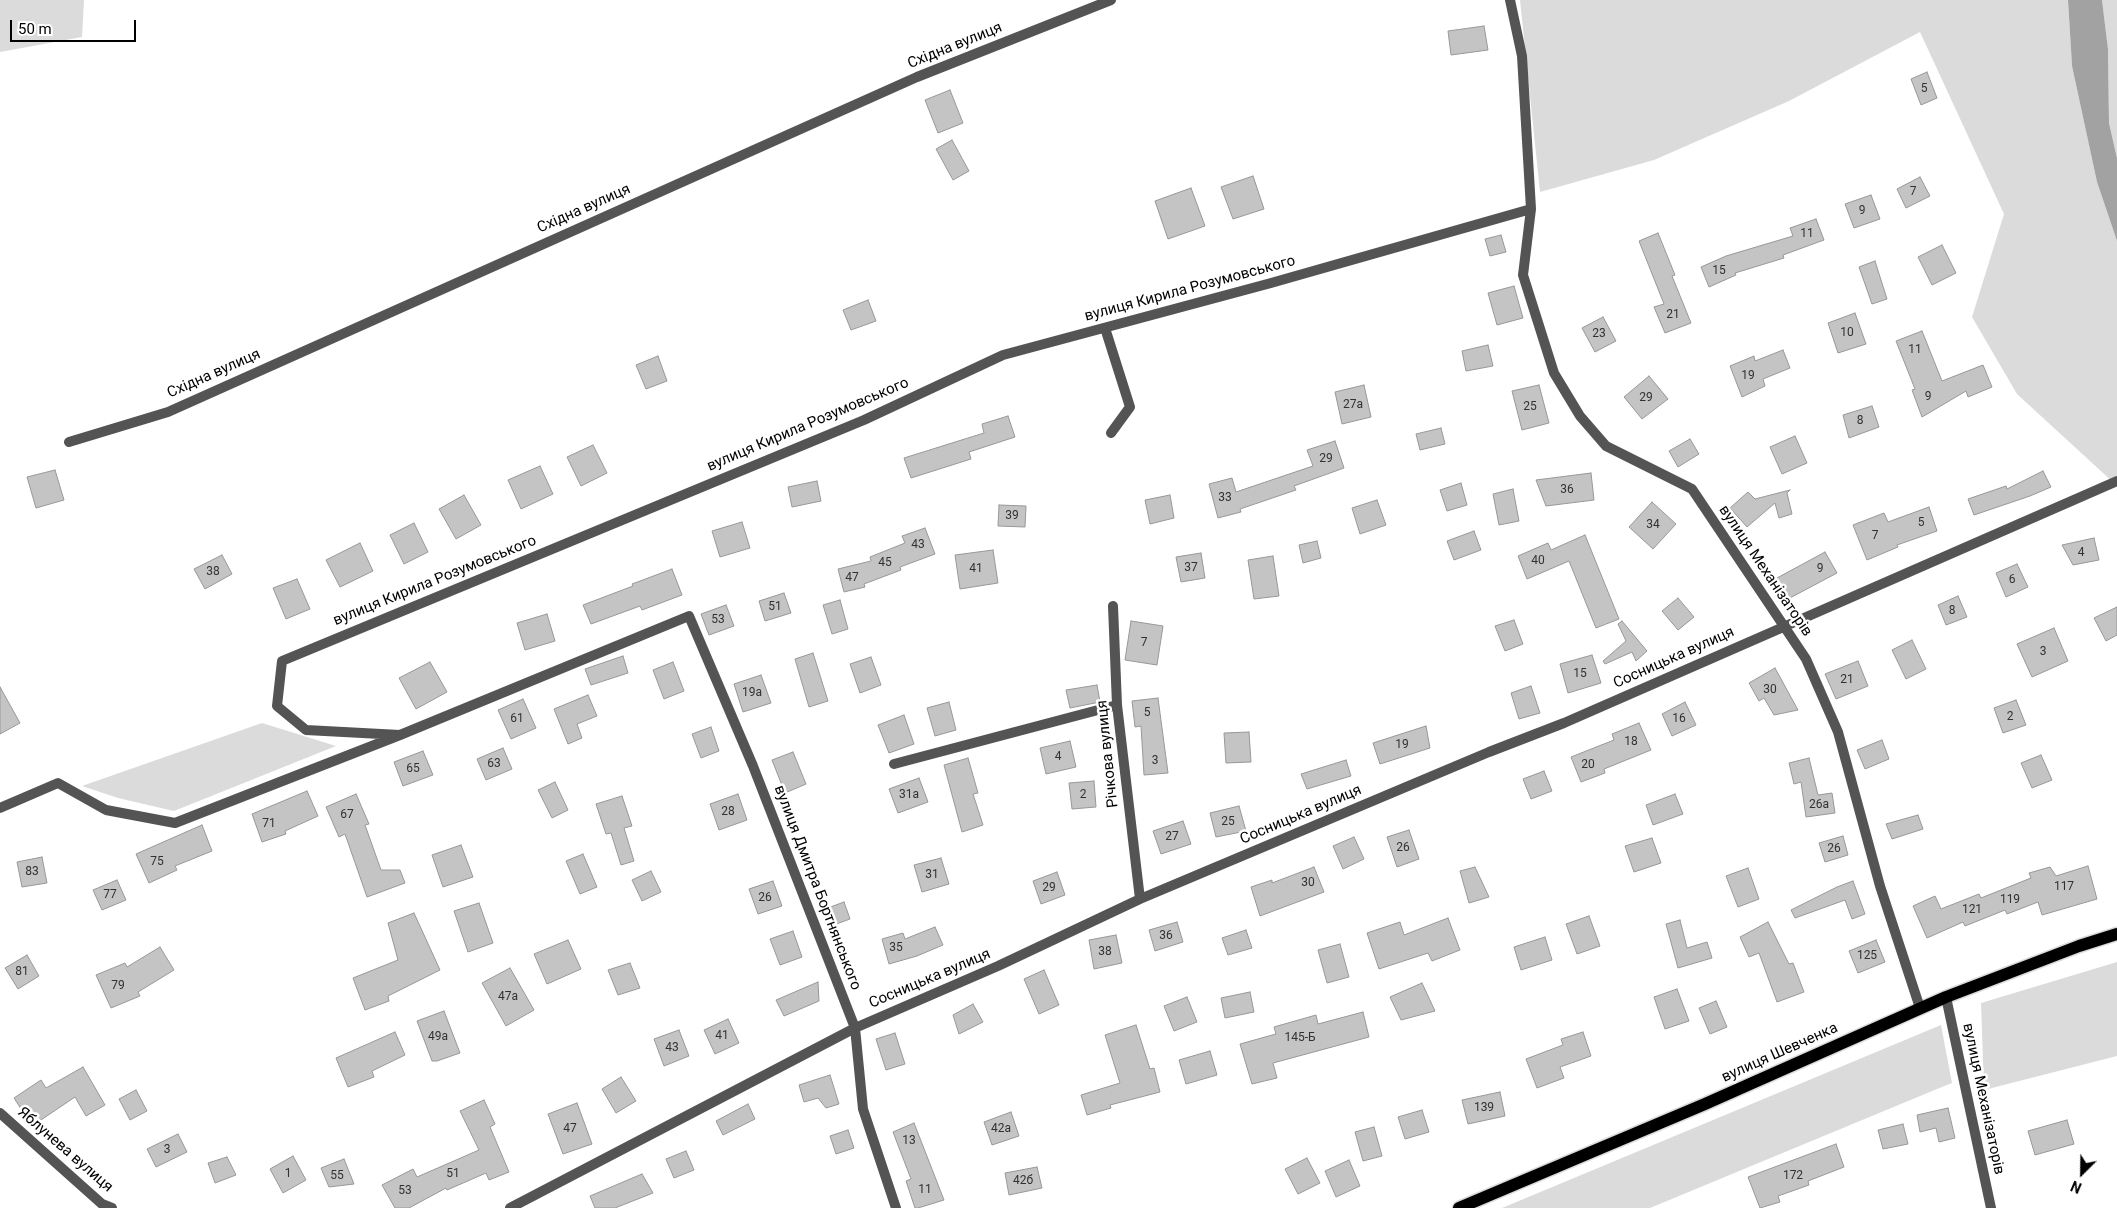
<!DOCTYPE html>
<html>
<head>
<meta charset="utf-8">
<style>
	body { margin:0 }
	#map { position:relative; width:2117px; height:1208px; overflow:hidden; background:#fff; font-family:Roboto,sans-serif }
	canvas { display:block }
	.north { position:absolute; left:2057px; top:1148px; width:50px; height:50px; -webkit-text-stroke:4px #fff; paint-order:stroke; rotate:203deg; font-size:14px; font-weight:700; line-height:20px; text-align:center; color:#000 }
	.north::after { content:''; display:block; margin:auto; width:18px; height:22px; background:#000; clip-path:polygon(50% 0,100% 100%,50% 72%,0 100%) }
	.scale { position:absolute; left:10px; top:20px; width:126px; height:22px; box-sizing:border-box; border:2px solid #000; border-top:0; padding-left:6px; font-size:15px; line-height:18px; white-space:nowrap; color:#000; -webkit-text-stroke:4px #fff; paint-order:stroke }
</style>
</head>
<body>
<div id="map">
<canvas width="2117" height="1208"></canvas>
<div class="north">N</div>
<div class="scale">50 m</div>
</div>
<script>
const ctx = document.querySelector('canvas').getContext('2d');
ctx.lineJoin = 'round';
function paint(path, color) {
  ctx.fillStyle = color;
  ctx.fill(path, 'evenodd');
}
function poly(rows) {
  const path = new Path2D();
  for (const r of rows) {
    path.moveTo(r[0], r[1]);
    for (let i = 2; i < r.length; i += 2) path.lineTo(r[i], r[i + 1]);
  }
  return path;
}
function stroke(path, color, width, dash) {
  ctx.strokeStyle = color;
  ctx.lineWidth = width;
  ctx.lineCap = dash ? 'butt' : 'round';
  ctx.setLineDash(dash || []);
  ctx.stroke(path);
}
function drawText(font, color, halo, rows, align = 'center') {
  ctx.font = font + ' Roboto,sans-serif';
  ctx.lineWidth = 5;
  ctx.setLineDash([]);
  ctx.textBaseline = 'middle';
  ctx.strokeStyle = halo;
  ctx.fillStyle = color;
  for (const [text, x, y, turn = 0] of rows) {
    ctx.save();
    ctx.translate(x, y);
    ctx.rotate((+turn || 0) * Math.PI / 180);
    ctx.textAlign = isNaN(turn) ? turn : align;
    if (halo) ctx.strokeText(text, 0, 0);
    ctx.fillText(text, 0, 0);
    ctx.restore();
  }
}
const green = poly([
	[0,0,84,0,82,37,0,52],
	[1520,0,2068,0,2072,66,2097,182,2117,241,2117,483,2115,484,2017,394,1972,317,2004,214,1920,32,1789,101,1654,160,1540,192],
	[2102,0,2117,0,2117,158,2109,123,2108,49],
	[262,723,336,746,174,811,118,798,82,786],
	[2117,962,2117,1056,1984,1090,1981,1003],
	[1941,1025,1952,1083,1937,1089,1650,1208,1502,1208]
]);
const water = poly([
	[2068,0,2102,0,2108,49,2109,123,2117,158,2117,241,2097,182,2072,66]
]);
const building = poly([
	[1484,26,1488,50,1451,55,1448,31,1484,26],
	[1927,72,1937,98,1921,105,1911,79,1927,72],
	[950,90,963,123,938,133,925,100,950,90],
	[952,140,969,171,953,180,936,149,952,140],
	[1253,176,1264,209,1233,219,1221,187,1253,176],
	[1920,177,1930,196,1906,208,1897,189,1920,177],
	[1191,188,1205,226,1168,239,1155,201,1191,188],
	[1871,195,1880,219,1854,228,1845,204,1871,195],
	[1816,219,1824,240,1783,255,1784,258,1735,273,1736,275,1709,287,1701,267,1726,256,1793,236,1790,228,1816,219],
	[1658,233,1675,275,1672,276,1691,323,1665,333,1654,307,1664,304,1639,241,1658,233],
	[1501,235,1506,252,1490,256,1485,239,1501,235],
	[1942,245,1956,273,1932,285,1918,257,1942,245],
	[1875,261,1887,299,1872,304,1859,267,1875,261],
	[1514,286,1523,318,1497,325,1488,293,1514,286],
	[868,300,876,321,851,330,843,310,868,300],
	[1855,313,1866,344,1838,353,1828,323,1855,313],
	[1603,317,1616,341,1595,352,1582,328,1603,317],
	[1922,331,1942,381,1983,365,1992,387,1968,397,1966,391,1922,417,1912,390,1915,389,1896,341,1922,331],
	[1488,345,1493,366,1466,371,1462,351,1488,345],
	[1783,350,1790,368,1763,379,1765,386,1742,397,1730,366,1754,356,1755,361,1783,350],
	[658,356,667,381,646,389,636,365,658,356],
	[1649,376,1668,399,1642,419,1624,397,1649,376],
	[1364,385,1371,417,1342,424,1335,392,1364,385],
	[1539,385,1549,423,1522,430,1512,391,1539,385],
	[1872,406,1879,427,1849,438,1843,415,1872,406],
	[1008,416,1015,437,969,452,971,459,911,478,904,458,984,433,982,424,1008,416],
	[1441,428,1445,444,1420,450,1416,434,1441,428],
	[1795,436,1807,463,1782,474,1770,447,1795,436],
	[1690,439,1699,454,1678,467,1669,451,1690,439],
	[1335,441,1344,468,1294,486,1296,490,1240,509,1241,512,1218,518,1209,484,1232,478,1236,492,1313,466,1307,450,1335,441],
	[593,445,607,473,581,486,567,457,593,445],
	[540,466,553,494,521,509,508,480,540,466],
	[55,470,64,500,36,508,27,477,55,470],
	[2043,471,2051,487,2030,496,1974,515,1968,499,2006,486,2007,489,2043,471],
	[1591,473,1594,500,1546,506,1536,480,1591,473],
	[817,481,821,501,792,507,788,487,817,481],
	[1461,483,1467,505,1447,511,1440,490,1461,483],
	[1513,489,1519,521,1499,525,1493,494,1513,489],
	[1790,490,1787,493,1792,514,1779,518,1775,503,1747,527,1730,508,1748,492,1755,499,1790,490],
	[464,495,481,525,456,539,439,509,464,495],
	[1170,495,1174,518,1150,524,1145,500,1170,495],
	[1377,500,1386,525,1360,534,1352,508,1377,500],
	[1652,502,1676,524,1653,549,1629,527,1652,502],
	[999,505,1026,506,1025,527,998,526,999,505],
	[1929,507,1937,531,1897,545,1898,547,1867,560,1853,525,1884,513,1888,522,1929,507],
	[742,522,750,548,720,557,712,531,742,522],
	[414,523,428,552,404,564,390,535,414,523],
	[925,528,935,554,900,567,901,570,864,584,865,587,844,592,838,569,871,561,870,557,905,543,902,536,925,528],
	[1474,531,1481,550,1454,560,1447,541,1474,531],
	[1585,535,1619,619,1596,628,1569,561,1527,579,1518,556,1548,543,1551,550,1585,535],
	[2094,538,2099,560,2073,565,2062,545,2094,538],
	[1317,541,1321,558,1303,563,1299,545,1317,541],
	[360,543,373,571,340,587,326,560,360,543],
	[993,550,998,583,960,589,955,555,993,550],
	[1825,552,1837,573,1788,599,1777,578,1825,552],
	[1201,553,1205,578,1181,582,1176,557,1201,553],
	[222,555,232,574,205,589,194,569,222,555],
	[1273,556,1279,596,1254,599,1248,560,1273,556],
	[2017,564,2028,587,2006,597,1996,573,2017,564],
	[672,569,682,595,642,610,640,606,591,624,583,605,633,586,632,584,672,569],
	[297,579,310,609,286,619,273,588,297,579],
	[784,593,791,613,765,621,759,601,784,593],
	[1958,596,1967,617,1946,625,1938,605,1958,596],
	[1678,598,1694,617,1678,630,1662,611,1678,598],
	[840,600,848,629,832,634,823,605,840,600],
	[726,605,734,626,709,635,701,614,726,605],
	[2117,607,2117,635,2106,641,2094,618,2117,607],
	[547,614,555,641,525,650,517,623,547,614],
	[1514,620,1523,644,1505,651,1495,626,1514,620],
	[1131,621,1163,626,1157,665,1125,660,1131,621],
	[1622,621,1647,651,1636,661,1632,652,1605,664,1603,661,1626,641,1618,624,1622,621],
	[2054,628,2068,661,2032,677,2017,644,2054,628],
	[1912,640,1926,669,1906,679,1892,650,1912,640],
	[813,653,828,701,809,707,795,659,813,653],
	[1592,655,1601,683,1568,693,1560,664,1592,655],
	[623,656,628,673,591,685,585,669,623,656],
	[871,657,881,685,860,693,850,664,871,657],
	[1858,661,1868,686,1836,699,1825,674,1858,661],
	[430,662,447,692,416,709,399,678,430,662],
	[673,662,684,691,664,699,653,670,673,662],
	[1775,668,1798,710,1774,715,1764,698,1759,701,1749,683,1775,668],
	[761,675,771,703,743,712,734,684,761,675],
	[1097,685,1100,702,1070,708,1066,690,1097,685],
	[1531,686,1540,713,1519,719,1511,693,1531,686],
	[0,687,20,723,0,734,0,687],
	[588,695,597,716,577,724,582,738,568,744,554,709,588,695],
	[1158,698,1168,773,1144,775,1141,726,1135,727,1132,701,1158,698],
	[523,699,536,728,511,739,498,710,523,699],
	[2016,700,2026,725,2003,733,1994,708,2016,700],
	[949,702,956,730,935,736,927,708,949,702],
	[1685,702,1696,725,1672,736,1662,714,1685,702],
	[904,715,914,744,889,753,878,725,904,715],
	[1639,723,1651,750,1604,769,1605,773,1581,782,1571,757,1614,740,1612,734,1639,723],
	[1426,726,1430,748,1380,764,1373,743,1426,726],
	[711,727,719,751,701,758,692,734,711,727],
	[1249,732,1251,762,1226,763,1224,733,1249,732],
	[1882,740,1889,759,1865,769,1857,750,1882,740],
	[1070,741,1076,767,1046,774,1040,748,1070,741],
	[503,748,512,769,486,780,477,759,503,748],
	[423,751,433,775,403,786,394,762,423,751],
	[793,752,806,784,785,793,772,760,793,752],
	[2041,755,2052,780,2032,788,2021,763,2041,755],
	[968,758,978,793,973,794,983,825,962,832,944,765,968,758],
	[1809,758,1818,795,1832,793,1835,813,1806,817,1801,782,1794,784,1789,763,1809,758],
	[1346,760,1351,776,1307,789,1301,774,1346,760],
	[1544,771,1552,791,1531,799,1523,779,1544,771],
	[919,778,928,802,898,813,889,789,919,778],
	[1094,781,1096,807,1072,809,1069,783,1094,781],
	[555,782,568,810,552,818,538,790,555,782],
	[307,791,318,816,285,831,286,834,262,842,252,814,307,791],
	[356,794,369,824,365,825,381,870,400,870,405,883,367,897,345,834,339,837,326,807,356,794],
	[738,794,747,820,719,830,710,804,738,794],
	[1675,794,1683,814,1653,825,1646,805,1675,794],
	[622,796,632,826,624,828,634,861,621,865,611,833,606,834,596,804,622,796],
	[1239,806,1246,831,1216,837,1210,813,1239,806],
	[1918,815,1923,829,1892,839,1886,824,1918,815],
	[1183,821,1191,844,1161,854,1153,831,1183,821],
	[202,825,212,851,175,866,177,870,149,883,136,854,202,825],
	[1409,830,1419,859,1397,867,1387,837,1409,830],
	[1843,836,1848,855,1825,862,1819,843,1843,836],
	[1354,837,1364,859,1343,869,1333,846,1354,837],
	[1652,838,1661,863,1634,872,1625,846,1652,838],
	[461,845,473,877,443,887,432,855,461,845],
	[583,854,597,887,580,894,566,861,583,854],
	[42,857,47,883,22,887,17,862,42,857],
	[941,858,949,884,922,892,914,865,941,858],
	[2088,866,2097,899,2042,915,2038,902,2007,914,2005,910,1965,926,1963,922,1927,938,1913,906,1935,896,1941,909,1979,894,1981,898,2031,878,2029,873,2050,867,2056,876,2088,866],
	[1314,867,1324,892,1260,916,1251,887,1272,880,1272,883,1314,867],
	[1475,867,1489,897,1469,903,1460,871,1475,867],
	[1748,868,1759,899,1738,907,1726,876,1748,868],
	[651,871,661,892,642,901,632,880,651,871],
	[1057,872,1065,895,1041,904,1033,881,1057,872],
	[117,880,126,900,102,910,93,890,117,880],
	[773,881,782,906,758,914,749,889,773,881],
	[1853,881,1865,914,1852,919,1845,900,1795,918,1791,910,1837,887,1853,881],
	[844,902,850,919,831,926,825,909,844,902],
	[479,903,493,943,468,952,454,911,479,903],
	[414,913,440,970,388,996,389,1001,365,1010,353,978,398,960,388,923,414,913],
	[1589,916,1600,946,1577,954,1566,924,1589,916],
	[1448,918,1460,950,1432,961,1428,953,1379,969,1367,933,1400,922,1404,935,1448,918],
	[1680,920,1687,948,1707,942,1712,958,1678,968,1666,924,1680,920],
	[1177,922,1183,942,1155,951,1149,930,1177,922],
	[1768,922,1789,964,1793,963,1804,992,1777,1002,1759,953,1749,957,1740,937,1768,922],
	[935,927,943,945,917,956,889,964,882,939,903,933,905,939,935,927],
	[1246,930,1252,948,1228,955,1222,938,1246,930],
	[793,931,802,957,780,965,770,939,793,931],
	[1116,935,1122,963,1094,969,1089,940,1116,935],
	[1545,937,1552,960,1521,970,1514,947,1545,937],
	[568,940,581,969,547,984,534,954,568,940],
	[1876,940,1885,962,1858,973,1849,951,1876,940],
	[1340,944,1349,977,1327,983,1318,950,1340,944],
	[160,947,174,970,138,992,140,996,111,1008,96,975,125,963,127,967,160,947],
	[27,955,39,976,18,989,5,968,27,955],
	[630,963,640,988,618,995,608,970,630,963],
	[510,968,534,1010,506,1026,482,983,510,968],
	[1044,970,1059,1005,1039,1014,1024,979,1044,970],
	[818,982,819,1001,784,1016,776,1000,818,982],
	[1422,983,1435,1011,1401,1020,1390,997,1422,983],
	[1677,989,1689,1021,1665,1029,1654,997,1677,989],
	[1250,992,1254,1012,1225,1018,1221,998,1250,992],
	[1187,997,1197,1022,1174,1031,1164,1006,1187,997],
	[1716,1001,1727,1027,1710,1034,1699,1008,1716,1001],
	[973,1004,983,1022,959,1034,953,1015,973,1004],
	[444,1011,460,1053,437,1061,432,1061,417,1021,444,1011],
	[1363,1012,1369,1037,1273,1063,1277,1078,1252,1084,1240,1044,1276,1034,1274,1027,1316,1015,1318,1024,1363,1012],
	[728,1019,739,1043,715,1054,704,1030,728,1019],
	[1136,1025,1150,1069,1154,1068,1160,1092,1110,1105,1111,1108,1087,1115,1081,1095,1120,1083,1105,1035,1136,1025],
	[679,1030,689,1056,664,1066,654,1039,679,1030],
	[395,1032,405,1055,372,1071,374,1077,348,1087,336,1058,395,1032],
	[1583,1032,1591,1056,1560,1067,1564,1078,1537,1088,1526,1059,1563,1045,1561,1039,1583,1032],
	[895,1033,905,1064,886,1070,876,1039,895,1033],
	[1210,1051,1217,1075,1186,1084,1179,1060,1210,1051],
	[83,1067,105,1105,86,1116,75,1097,32,1126,14,1098,41,1080,46,1088,83,1067],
	[830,1075,839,1104,826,1108,818,1098,804,1102,799,1085,830,1075],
	[621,1077,636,1101,616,1113,602,1089,621,1077],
	[136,1090,147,1111,130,1120,119,1099,136,1090],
	[1500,1092,1505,1116,1468,1124,1462,1100,1500,1092],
	[484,1100,495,1124,490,1127,509,1172,489,1180,486,1173,447,1190,446,1188,409,1208,395,1208,382,1185,413,1169,417,1177,479,1150,460,1111,484,1100],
	[577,1103,592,1144,563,1154,548,1114,577,1103],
	[748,1104,755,1119,723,1135,716,1121,748,1104],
	[1948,1108,1955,1138,1939,1142,1936,1128,1920,1132,1917,1115,1948,1108],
	[1422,1110,1429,1132,1405,1139,1398,1117,1422,1110],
	[1011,1112,1019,1136,992,1145,984,1122,1011,1112],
	[2067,1120,2074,1144,2035,1155,2028,1131,2067,1120],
	[914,1123,944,1200,918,1208,915,1208,906,1181,911,1179,893,1132,914,1123],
	[1903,1124,1908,1144,1883,1149,1878,1130,1903,1124],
	[1374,1127,1382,1156,1363,1161,1355,1132,1374,1127],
	[848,1130,854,1148,836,1154,830,1136,848,1130],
	[178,1134,187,1152,156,1167,147,1149,178,1134],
	[1836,1144,1844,1167,1808,1181,1809,1185,1778,1196,1780,1202,1760,1208,1748,1177,1836,1144],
	[686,1151,694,1170,674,1178,666,1159,686,1151],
	[293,1156,306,1180,283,1193,270,1169,293,1156],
	[227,1157,236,1175,215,1183,208,1163,227,1157],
	[1307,1158,1320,1183,1298,1194,1285,1169,1307,1158],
	[344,1159,354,1184,329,1187,321,1168,344,1159],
	[1349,1160,1360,1186,1336,1197,1325,1171,1349,1160],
	[1037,1167,1042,1188,1009,1195,1005,1173,1037,1167],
	[642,1174,653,1193,615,1208,595,1208,590,1196,642,1174]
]);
const street = poly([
	[1510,0,1522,56,1531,209,1523,275,1554,373,1580,416,1606,446,1692,489,1806,659,1838,732,1880,886,1920,1008],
	[1105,328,1130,407,1111,433],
	[69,442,168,412,917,77,1111,0],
	[1113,606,1117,705,1140,899],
	[400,735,306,730,277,706,282,661,864,420,1003,355,1271,283,1531,209],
	[894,764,1117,705],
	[0,808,58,783,106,810,175,823,400,735,689,616,753,766,855,1028,863,1109,896,1208],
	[1946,997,1991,1208],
	[0,1113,102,1204,112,1208],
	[510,1208,855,1028,998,966,1140,899,1489,752,1564,723,2117,481]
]);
const primary = poly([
	[1459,1208,1705,1104,1946,997,2079,946,2117,934]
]);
const numberNames = [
	["5",1924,89],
	["7",1913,192],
	["9",1862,211],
	["11",1807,234],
	["15",1719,271],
	["21",1673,315],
	["10",1847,333],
	["23",1599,334],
	["11",1915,350],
	["19",1748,376],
	["9",1928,397],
	["29",1646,398],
	["27а",1353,405],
	["25",1530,407],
	["8",1860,421],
	["29",1326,459],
	["36",1567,490],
	["33",1225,498],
	["39",1012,516],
	["5",1921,523],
	["34",1653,525],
	["7",1875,536],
	["43",918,545],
	["4",2081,553],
	["40",1538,561],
	["45",885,563],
	["37",1191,568],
	["41",976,569],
	["9",1820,569],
	["38",213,572],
	["47",852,578],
	["6",2012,580],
	["51",775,607],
	["8",1952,611],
	["53",718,620],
	["7",1144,643],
	["3",2043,652],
	["15",1580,674],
	["21",1847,680],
	["30",1770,690],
	["19а",752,693],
	["5",1147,713],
	["2",2010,717],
	["61",517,719],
	["16",1679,719],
	["18",1631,742],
	["19",1402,745],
	["4",1058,757],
	["3",1155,761],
	["63",494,764],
	["20",1588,765],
	["65",413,769],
	["31а",909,795],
	["2",1083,795],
	["26а",1819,805],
	["28",728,812],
	["67",347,815],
	["25",1228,822],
	["71",269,824],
	["27",1172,837],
	["26",1403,848],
	["26",1834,849],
	["75",157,862],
	["83",32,872],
	["31",932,875],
	["30",1308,883],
	["117",2064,887],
	["29",1049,888],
	["77",110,895],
	["26",765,898],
	["119",2010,900],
	["121",1972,910],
	["36",1166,936],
	["35",896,948],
	["38",1105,952],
	["125",1867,956],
	["81",22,972],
	["79",118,986],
	["47а",508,997],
	["41",722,1036],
	["49а",438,1037],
	["145-Б",1300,1038],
	["43",672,1048],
	["139",1484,1108],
	["47",570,1129],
	["42а",1001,1129],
	["13",909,1141],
	["3",167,1150],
	["1",288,1174],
	["51",453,1174],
	["55",337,1176],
	["172",1793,1176],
	["42б",1023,1181],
	["11",925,1190],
	["53",405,1191]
];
const streetNames = [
	["Східна вулиця",955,46,-22],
	["Східна вулиця",584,209,-24],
	["вулиця Кирила Розумовського",1190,289,-15],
	["Східна вулиця",214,374,-24],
	["вулиця Кирила Розумовського",808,425,-23],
	["вулиця Механізаторів",1765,571,56],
	["вулиця Кирила Розумовського",435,581,-22],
	["Сосницька вулиця",1674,658,-24],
	["Річкова вулиця",1108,754,-96],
	["Сосницька вулиця",1301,815,-23],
	["вулиця Дмитра Бортнянського",817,888,69],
	["Сосницька вулиця",930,979,-23],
	["вулиця Шевченка",1780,1053,-24],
	["вулиця Механізаторів",1983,1099,78],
	["Яблунева вулиця",65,1150,41]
];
paint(green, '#dbdbdb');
paint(water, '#a2a2a2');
paint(building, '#c4c4c4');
stroke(building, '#989898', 1);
stroke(primary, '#dbdbdb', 15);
stroke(street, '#545454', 10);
stroke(primary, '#000', 12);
drawText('12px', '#313131', null, numberNames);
drawText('15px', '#000', '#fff', streetNames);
</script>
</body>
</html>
